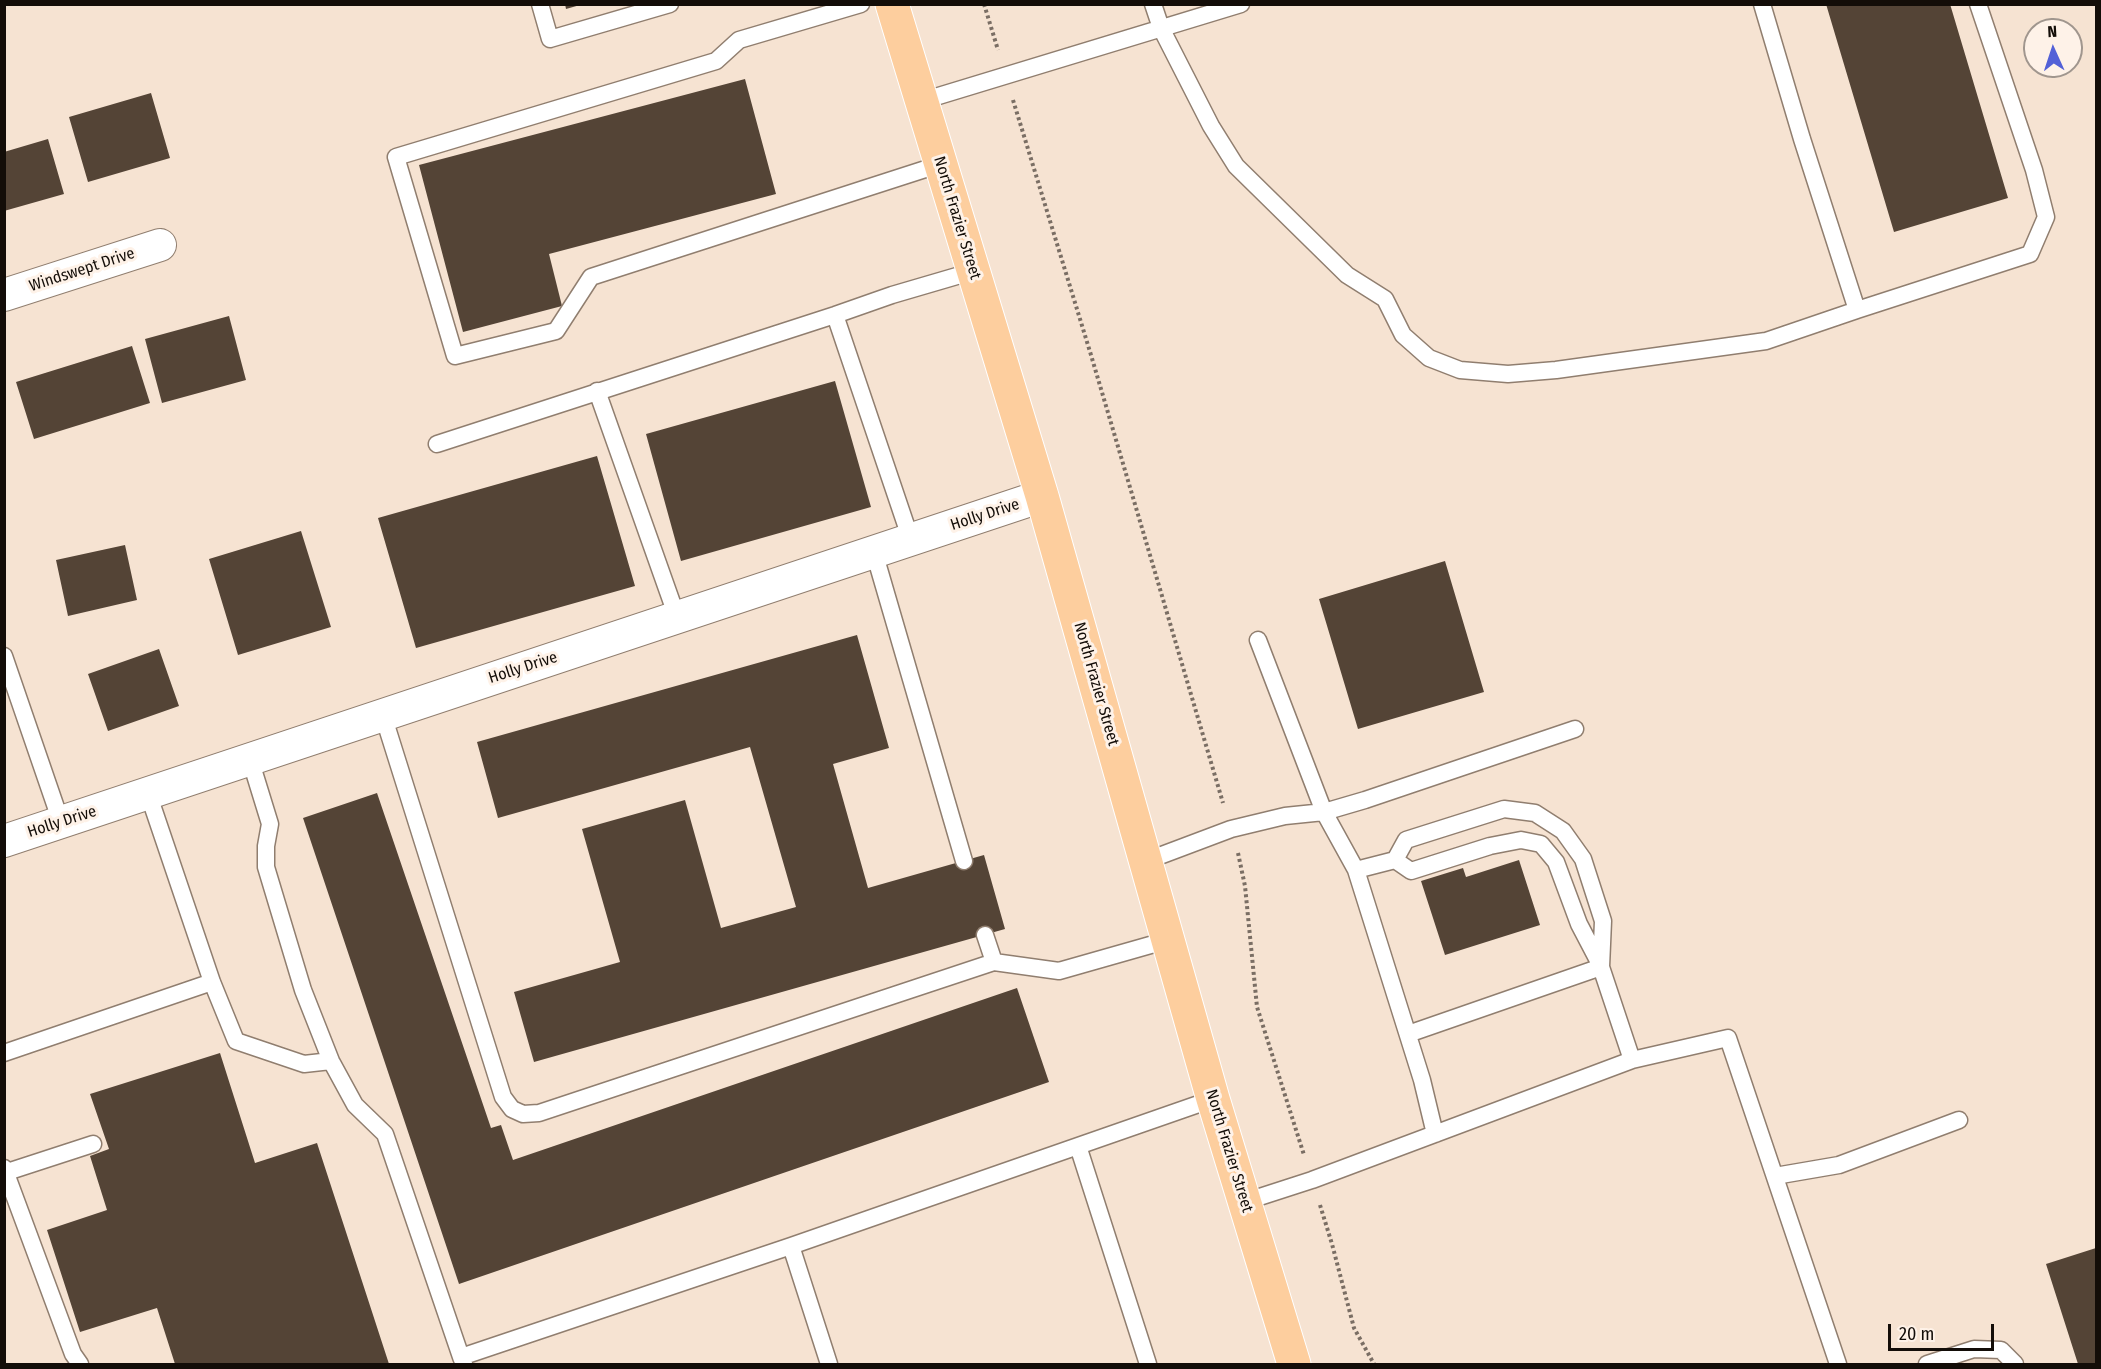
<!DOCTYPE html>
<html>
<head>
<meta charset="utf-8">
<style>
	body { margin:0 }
	#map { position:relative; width:2101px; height:1369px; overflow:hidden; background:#f6e3d2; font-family:"Fira Sans Condensed",sans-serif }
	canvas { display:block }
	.frame { position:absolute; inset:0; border:6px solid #130d08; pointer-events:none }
	.north { position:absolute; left:2023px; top:18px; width:60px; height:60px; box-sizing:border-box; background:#fef2e8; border:2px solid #a0968e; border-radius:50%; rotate:357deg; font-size:16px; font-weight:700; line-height:24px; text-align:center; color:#130d08 }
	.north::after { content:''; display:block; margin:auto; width:21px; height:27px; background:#5361d7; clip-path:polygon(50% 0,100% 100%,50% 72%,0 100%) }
	.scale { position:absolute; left:1888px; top:1324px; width:106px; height:27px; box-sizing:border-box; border:3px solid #130d08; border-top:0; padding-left:8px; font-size:18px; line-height:21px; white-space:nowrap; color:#130d08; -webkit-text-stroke:4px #fef2e8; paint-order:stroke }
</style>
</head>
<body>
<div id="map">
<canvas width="2101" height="1369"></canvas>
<div class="frame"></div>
<div class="north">N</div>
<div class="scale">20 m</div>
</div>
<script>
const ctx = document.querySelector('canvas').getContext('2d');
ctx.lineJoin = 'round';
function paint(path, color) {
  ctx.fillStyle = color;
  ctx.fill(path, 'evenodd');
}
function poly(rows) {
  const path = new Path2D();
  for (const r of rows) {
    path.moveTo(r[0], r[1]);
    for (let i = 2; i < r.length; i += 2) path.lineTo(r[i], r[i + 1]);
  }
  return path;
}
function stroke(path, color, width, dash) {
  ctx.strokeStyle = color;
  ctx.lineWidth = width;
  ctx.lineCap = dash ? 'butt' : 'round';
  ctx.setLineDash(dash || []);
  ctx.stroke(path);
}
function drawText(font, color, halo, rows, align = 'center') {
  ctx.font = font + ' "Fira Sans Condensed",sans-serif';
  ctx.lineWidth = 6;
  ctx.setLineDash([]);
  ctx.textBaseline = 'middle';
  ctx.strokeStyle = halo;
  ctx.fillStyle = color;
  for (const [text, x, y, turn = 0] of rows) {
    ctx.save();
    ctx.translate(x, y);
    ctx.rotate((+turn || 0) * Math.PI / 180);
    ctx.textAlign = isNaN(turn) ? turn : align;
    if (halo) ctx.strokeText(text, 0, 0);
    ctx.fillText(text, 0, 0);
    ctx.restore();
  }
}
const building = poly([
	[565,4,580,4,580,5,566,9],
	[1826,4,1950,4,2008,198,1894,232],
	[745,79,776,194,549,254,562,306,463,332,419,165],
	[151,93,170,158,88,182,69,117],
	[48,139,64,194,4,211,4,152],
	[229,316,246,380,162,403,145,339],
	[132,346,150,403,34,439,16,382],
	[835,381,871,507,681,561,646,434],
	[597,456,635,586,416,648,378,518],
	[301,531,331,627,238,655,209,559],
	[125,545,137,600,68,616,56,560],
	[1445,561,1484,692,1358,729,1319,599],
	[857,635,889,748,833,764,868,888,984,855,1005,929,534,1062,514,992,620,962,582,829,685,800,721,928,796,907,750,747,498,818,477,742],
	[159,649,179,706,108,731,88,674],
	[377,793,491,1128,501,1125,513,1160,1017,988,1049,1082,459,1284,303,818],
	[1519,860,1540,925,1445,955,1421,881,1463,868,1466,877],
	[220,1053,255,1163,317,1143,389,1364,175,1364,157,1308,80,1332,47,1230,107,1210,90,1156,109,1149,90,1094],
	[2096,1248,2096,1364,2078,1364,2046,1264]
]);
const path = poly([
	[984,4,998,50],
	[1013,100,1091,355,1223,803],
	[1238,853,1245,886,1257,1007,1304,1155],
	[1320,1205,1332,1244,1354,1328,1374,1364]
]);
const lane = poly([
	[540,4,550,39,670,4],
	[861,4,739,40,716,61,396,157,455,356,556,331,591,277,941,164],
	[1153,4,1161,28,1211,126,1236,166,1347,275,1385,299,1403,335,1429,358,1460,370,1508,374,1556,370,1766,341,1857,310,1802,139,1762,4],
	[922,101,1241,4],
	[1857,310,2030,254,2046,217,2034,170,1978,4],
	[835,315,911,540],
	[597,391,677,617],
	[437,444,835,315,892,295,974,271],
	[874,552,964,861],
	[1258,640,1324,812,1356,870,1422,1080,1435,1134],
	[4,656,61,822],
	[383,715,503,1097,512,1109,523,1114,539,1113,994,962,1059,971,1168,940],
	[250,759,270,824,266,846,266,867,303,990,331,1061,355,1105,385,1134,461,1357],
	[148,793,212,982,236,1041,304,1064,331,1061],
	[1395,860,1411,871,1490,846,1521,840,1541,844,1556,862,1579,924,1601,966],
	[1146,861,1231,829,1285,816,1324,812,1365,800,1575,729],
	[1356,870,1395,860,1406,840,1504,809,1535,813,1563,831,1583,859,1603,921,1601,967],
	[985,935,994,962],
	[1408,1034,1601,967,1632,1060],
	[4,1053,212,982],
	[1078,1146,1148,1364],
	[4,1168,73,1354,80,1364],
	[7,1172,93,1144],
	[1775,1176,1839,1165,1959,1120],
	[1244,1202,1312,1180,1632,1060,1728,1038,1838,1364],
	[791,1246,829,1364],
	[464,1364,461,1357,791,1246,1213,1099],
	[1927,1364,1974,1349,2001,1350,2015,1364]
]);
const street = poly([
	[4,295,160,245],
	[4,841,1042,496]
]);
const primary = poly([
	[892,4,1042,496,1213,1099,1294,1364]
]);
const streetNames = [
	["North Frazier Street",957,218,73],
	["Windswept Drive",82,270,-18],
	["Holly Drive",985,515,-18],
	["Holly Drive",523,668,-18],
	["North Frazier Street",1096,684,74],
	["Holly Drive",62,822,-18],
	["North Frazier Street",1229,1151,73]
];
paint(building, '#544436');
stroke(lane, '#907e6f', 19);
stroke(street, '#907e6f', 34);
stroke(primary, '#fff', 35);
stroke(path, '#7a6e64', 4, [3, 3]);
stroke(lane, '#fff', 16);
stroke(street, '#fff', 32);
stroke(primary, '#fdce9e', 33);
drawText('16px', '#130d08', '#fef2e8', streetNames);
</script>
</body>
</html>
